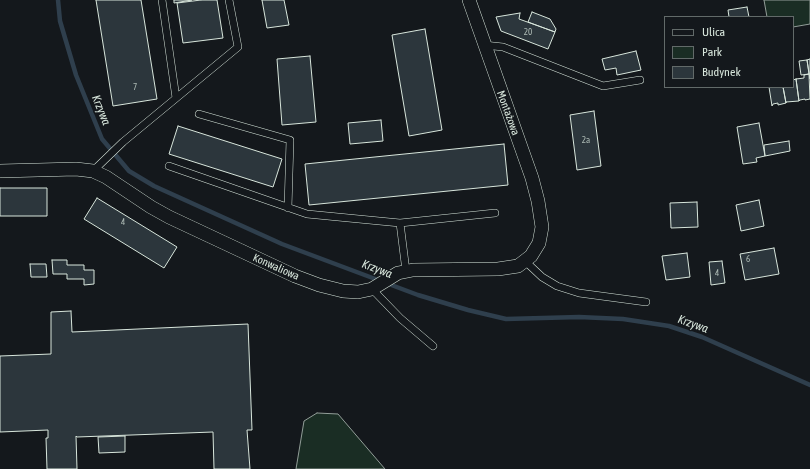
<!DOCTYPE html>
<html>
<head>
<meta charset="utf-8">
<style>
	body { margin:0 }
	#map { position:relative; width:810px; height:469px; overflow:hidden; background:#14181c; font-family:"Asap Condensed",sans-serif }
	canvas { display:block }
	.legend { position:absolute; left:664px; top:16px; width:130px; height:72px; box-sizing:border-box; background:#14181c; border:1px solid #626a69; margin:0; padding:5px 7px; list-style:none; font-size:12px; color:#d8e6dc }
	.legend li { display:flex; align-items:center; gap:8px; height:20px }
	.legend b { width:20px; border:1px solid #626a69 }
</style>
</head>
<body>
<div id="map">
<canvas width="810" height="469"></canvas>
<ul class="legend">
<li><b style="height:5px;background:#14181c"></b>Ulica</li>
<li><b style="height:11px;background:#1a2d24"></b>Park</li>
<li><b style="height:11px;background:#2c363c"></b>Budynek</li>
</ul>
</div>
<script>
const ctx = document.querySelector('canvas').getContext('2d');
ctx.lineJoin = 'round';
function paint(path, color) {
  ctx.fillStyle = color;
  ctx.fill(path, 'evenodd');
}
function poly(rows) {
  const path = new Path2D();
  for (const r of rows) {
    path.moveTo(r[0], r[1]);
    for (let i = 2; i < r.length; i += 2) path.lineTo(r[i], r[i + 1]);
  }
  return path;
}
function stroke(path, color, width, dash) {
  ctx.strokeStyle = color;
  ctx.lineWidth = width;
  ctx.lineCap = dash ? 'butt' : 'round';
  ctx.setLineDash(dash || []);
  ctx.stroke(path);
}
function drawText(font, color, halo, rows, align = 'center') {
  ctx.font = font + ' "Asap Condensed",sans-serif';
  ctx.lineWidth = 3;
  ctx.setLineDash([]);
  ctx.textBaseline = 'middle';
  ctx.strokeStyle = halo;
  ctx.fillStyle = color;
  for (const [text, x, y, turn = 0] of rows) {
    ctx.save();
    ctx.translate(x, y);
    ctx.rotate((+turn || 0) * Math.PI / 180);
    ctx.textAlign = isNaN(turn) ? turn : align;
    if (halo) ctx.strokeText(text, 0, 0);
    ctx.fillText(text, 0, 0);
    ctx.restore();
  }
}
const green = poly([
	[764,0,810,0,810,24,793,27,793,17,767,17,764,0],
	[317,413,338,414,385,469,296,469,304,421,317,413]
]);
const stream = poly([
	[58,0,60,21,76,75,102,139,129,171,154,186,282,244,418,295,468,310,506,319,579,317,623,319,669,326,702,337,810,385]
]);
const building = poly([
	[96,0,141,0,157,99,113,106,96,0],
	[174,0,192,0,174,3,174,0],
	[201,0,217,0,223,38,183,43,177,3,201,0],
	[262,0,284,0,289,25,267,28,262,0],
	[747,7,749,17,729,17,728,10,747,7],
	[532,12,550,19,556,29,555,32,528,22,532,12],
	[520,13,519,19,555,32,548,49,501,31,496,17,520,13],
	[425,29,442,130,409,136,392,35,425,29],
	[636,51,641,70,617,75,616,68,605,70,602,59,636,51],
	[310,56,316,122,282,125,277,59,310,56],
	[810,59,810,79,807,60,810,59],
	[807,60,809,74,801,75,799,61,807,60],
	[809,74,810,99,805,100,805,99,800,100,799,101,796,79,804,78,804,75,809,74],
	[796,79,799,101,786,102,786,103,783,87,793,87,793,80,796,79],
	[769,87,783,87,786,103,778,105,778,103,773,104,772,106,769,87],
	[594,111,601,166,577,170,570,115,594,111],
	[381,120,383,141,350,144,348,123,381,120],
	[759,123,765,156,756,158,757,162,743,164,737,127,759,123],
	[178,126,282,159,273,187,169,154,178,126],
	[789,141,790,151,765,156,764,145,789,141],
	[504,144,508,185,309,205,305,164,504,144],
	[0,188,47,188,47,216,0,216,0,188],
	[97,198,177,247,164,268,84,219,97,198],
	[759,200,764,226,741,231,736,205,759,200],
	[697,202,698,227,671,228,670,203,697,202],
	[774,248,779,274,745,280,740,254,774,248],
	[687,253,690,277,666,280,662,256,687,253],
	[52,260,67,260,67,265,84,265,84,270,94,270,94,284,84,285,84,279,67,279,67,274,53,274,52,260],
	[722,261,725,283,711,285,709,262,722,261],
	[30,264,46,264,47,277,31,277,30,264],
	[71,311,72,332,248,324,252,430,247,430,250,469,214,469,213,432,77,437,76,436,77,469,47,469,46,438,48,438,48,430,0,432,0,356,51,354,51,312,71,311],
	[125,436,125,452,99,453,98,437,125,436]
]);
const service = poly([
	[162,0,176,98],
	[484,45,503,47,603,86,640,80],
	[199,114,290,140,288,208],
	[169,166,307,214,400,223,495,213],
	[93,171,123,142,238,47,229,0],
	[400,223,406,271],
	[525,261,542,277,557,286,579,293,646,302],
	[372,289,400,318,433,346]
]);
const minor = poly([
	[0,171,76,169,93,171,106,177,151,207,169,217,295,276,319,285,343,291,358,292,372,289,398,273,413,270,498,269,518,266,531,256,539,243,542,227,538,201,532,178,469,0]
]);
const numberNames = [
	["20",528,32],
	["7",135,87],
	["2a",586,140],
	["4",123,222],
	["6",748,259],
	["4",717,273]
];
const streetNames = [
	["Montażowa",508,113,70],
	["Konwaliowa",276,267,24]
];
const waterNames = [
	["Krzywa",101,110,68],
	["Krzywa",377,269,21],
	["Krzywa",693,324,20]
];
paint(green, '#1a2d24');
stroke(green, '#939e99', 1);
stroke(stream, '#2f3f4d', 4.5);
paint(building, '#2c363c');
stroke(building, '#d8e6dc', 1);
stroke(service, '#d8e6dc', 8);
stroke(minor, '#d8e6dc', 14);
stroke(service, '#14181c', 7);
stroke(minor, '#14181c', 13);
drawText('9px', '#adbab4', null, numberNames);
drawText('11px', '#d8e6dc', '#14181c', streetNames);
drawText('italic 12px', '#d8e6dc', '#14181c', waterNames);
</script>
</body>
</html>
